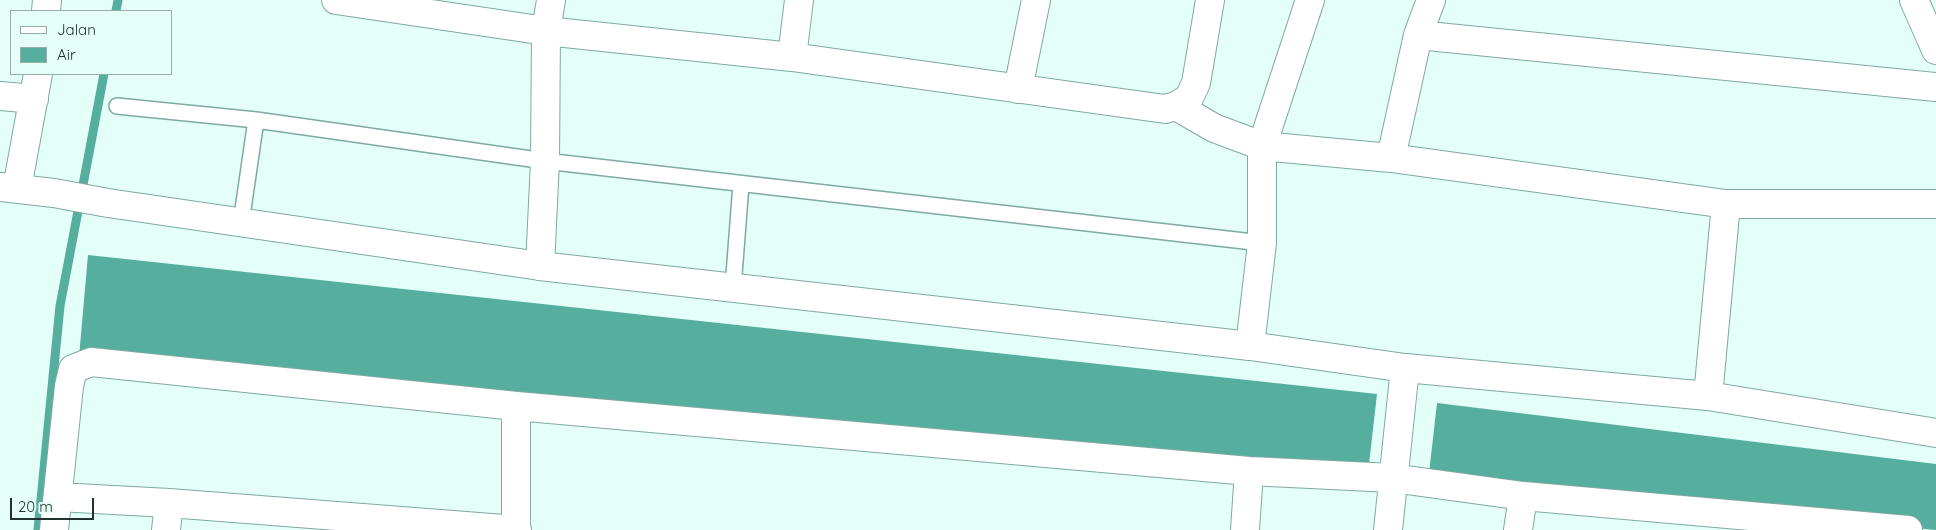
<!DOCTYPE html>
<html>
<head>
<meta charset="utf-8">
<style>
	body { margin:0 }
	#map { position:relative; width:1936px; height:530px; overflow:hidden; background:#e4fef8; font-family:Quicksand,sans-serif }
	canvas { display:block }
	.legend { position:absolute; left:10px; top:10px; width:162px; height:65px; box-sizing:border-box; background:#e4fef8; border:1px solid #96ada8; margin:0; padding:6px 9px; list-style:none; font-size:15px; color:#21332f }
	.legend li { display:flex; align-items:center; gap:10px; height:25px }
	.legend b { width:25px; border:1px solid #96ada8 }
	.scale { position:absolute; left:10px; top:498px; width:84px; height:22px; box-sizing:border-box; border:2px solid #21332f; border-top:0; padding-left:6px; font-size:15px; line-height:18px; white-space:nowrap; color:#21332f; -webkit-text-stroke:4px #e4fef8; paint-order:stroke }
</style>
</head>
<body>
<div id="map">
<canvas width="1936" height="530"></canvas>
<ul class="legend">
<li><b style="height:6px;background:#fff"></b>Jalan</li>
<li><b style="height:14px;background:#56ae9f"></b>Air</li>
</ul>
<div class="scale">20 m</div>
</div>
<script>
const ctx = document.querySelector('canvas').getContext('2d');
ctx.lineJoin = 'round';
function paint(path, color) {
  ctx.fillStyle = color;
  ctx.fill(path, 'evenodd');
}
function poly(rows) {
  const path = new Path2D();
  for (const r of rows) {
    path.moveTo(r[0], r[1]);
    for (let i = 2; i < r.length; i += 2) path.lineTo(r[i], r[i + 1]);
  }
  return path;
}
function stroke(path, color, width, dash) {
  ctx.strokeStyle = color;
  ctx.lineWidth = width;
  ctx.lineCap = dash ? 'butt' : 'round';
  ctx.setLineDash(dash || []);
  ctx.stroke(path);
}
const water = poly([
	[88,255,1377,394,1368,473,79,357],
	[1437,403,1936,464,1936,530,1428,482]
]);
const stream = poly([
	[116,11,118,0],
	[38,530,60,306,104,74]
]);
const service = poly([
	[117,106,256,120,545,161,1262,243],
	[241,223,256,120],
	[733,288,741,184]
]);
const minor = poly([
	[336,0,546,31,792,57,1165,109,1176,106,1189,98,1196,83,1210,0],
	[1914,0,1936,50],
	[46,11,47,0],
	[1418,35,1936,87],
	[792,57,799,0],
	[1018,89,1036,0],
	[0,96,34,99],
	[1176,106,1214,128,1262,146,1391,158,1726,204,1936,204],
	[1391,158,1418,35,1431,0],
	[17,188,38,74],
	[540,266,545,161,546,31,551,0],
	[1250,346,1262,243,1262,146,1310,0],
	[1708,396,1726,204],
	[516,406,516,530],
	[58,497,169,503,517,530],
	[54,530,69,386,73,369,91,362,516,406,1249,471,1392,478,1523,496,1908,530],
	[166,530,169,503],
	[1245,530,1249,471],
	[1388,530,1405,368],
	[1518,530,1523,496]
]);
const tertiary = poly([
	[0,187,54,193,108,203,540,266,1250,346,1405,368,1708,396,1936,433]
]);
paint(water, '#56ae9f');
stroke(stream, '#56ae9f', 9);
stroke(service, '#7faaa1', 18);
stroke(minor, '#7faaa1', 30);
stroke(tertiary, '#7faaa1', 30);
stroke(service, '#fff', 15);
stroke(minor, '#fff', 28);
stroke(tertiary, '#fff', 28);
</script>
</body>
</html>
